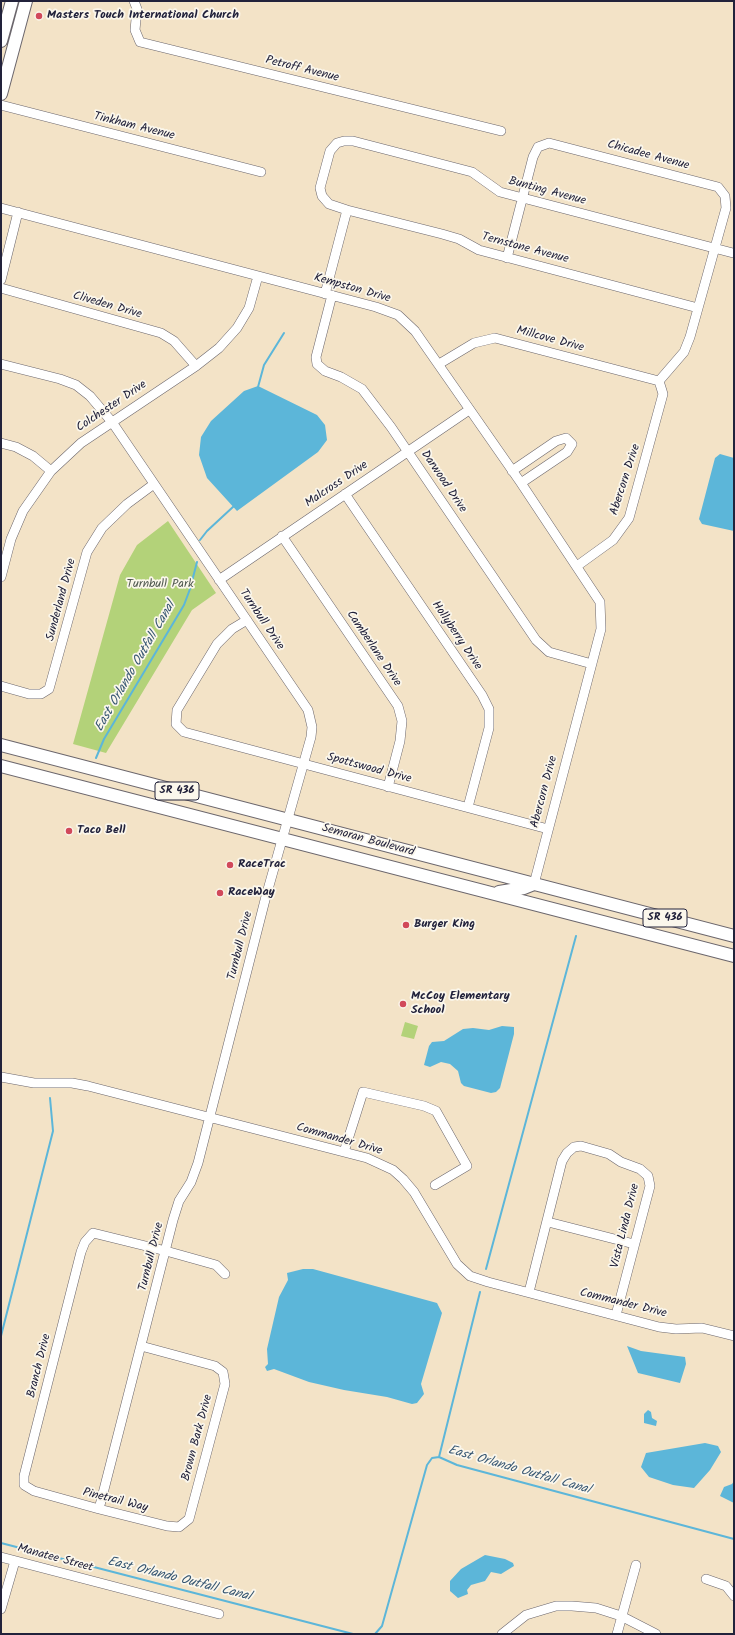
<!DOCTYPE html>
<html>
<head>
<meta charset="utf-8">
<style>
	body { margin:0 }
	#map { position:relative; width:735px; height:1635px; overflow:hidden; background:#f3e3c7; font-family:Kalam,sans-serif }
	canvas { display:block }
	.frame { position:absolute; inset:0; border:2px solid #22223b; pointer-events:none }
</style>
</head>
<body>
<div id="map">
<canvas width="735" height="1635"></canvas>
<div class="frame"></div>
</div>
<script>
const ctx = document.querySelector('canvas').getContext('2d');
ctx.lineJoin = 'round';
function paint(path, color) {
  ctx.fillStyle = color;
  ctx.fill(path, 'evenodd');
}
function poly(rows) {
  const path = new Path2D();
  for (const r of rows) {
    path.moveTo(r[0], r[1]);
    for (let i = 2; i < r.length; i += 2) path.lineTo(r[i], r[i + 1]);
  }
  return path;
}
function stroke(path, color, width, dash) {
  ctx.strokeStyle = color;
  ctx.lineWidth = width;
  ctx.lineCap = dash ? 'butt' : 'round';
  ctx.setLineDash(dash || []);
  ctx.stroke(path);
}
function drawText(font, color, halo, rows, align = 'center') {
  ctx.font = font + ' Kalam,sans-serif';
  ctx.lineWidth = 3.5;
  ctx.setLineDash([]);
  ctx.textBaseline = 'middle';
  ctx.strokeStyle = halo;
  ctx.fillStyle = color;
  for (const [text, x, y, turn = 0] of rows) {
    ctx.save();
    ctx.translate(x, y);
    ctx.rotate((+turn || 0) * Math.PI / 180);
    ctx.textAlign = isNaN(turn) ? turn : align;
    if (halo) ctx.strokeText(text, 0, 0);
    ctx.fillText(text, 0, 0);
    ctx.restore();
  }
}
const green = poly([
	[168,521,216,593,192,610,106,753,73,744,120,575,137,545],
	[405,1022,418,1026,414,1039,401,1036]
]);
const water = poly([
	[258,386,317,415,325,425,327,440,318,452,237,511,207,478,199,455,201,437,211,421,244,391],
	[720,454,734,458,734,531,702,524,699,519,715,458],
	[502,1026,514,1027,514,1034,500,1088,496,1092,491,1093,464,1086,461,1083,458,1071,450,1064,441,1062,430,1067,424,1065,429,1046,432,1042,444,1041,463,1029,473,1028,489,1030],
	[303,1269,313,1269,437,1303,442,1313,421,1384,424,1394,417,1403,412,1404,387,1397,344,1390,309,1382,274,1369,267,1371,265,1367,268,1364,267,1349,279,1297,288,1280,287,1273],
	[627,1346,641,1351,685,1357,686,1364,680,1383,638,1373],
	[648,1410,651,1412,652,1418,657,1421,656,1426,644,1423,644,1414],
	[705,1443,718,1446,721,1452,710,1470,694,1488,673,1485,649,1477,641,1467,646,1453],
	[734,1481,734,1503,720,1496,724,1487,732,1484],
	[485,1555,505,1559,513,1563,514,1566,501,1574,491,1572,485,1581,471,1585,467,1590,468,1594,458,1598,450,1591,450,1581,461,1569]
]);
const stream = poly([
	[258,387,264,365,284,333],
	[200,540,207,531,234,506],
	[96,758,104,739,184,605,190,589,197,562],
	[486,1269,576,936],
	[1,1336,53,1131,50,1098],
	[439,1457,480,1292],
	[1,1543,353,1634],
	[375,1634,382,1626,427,1465,432,1458,439,1457,457,1465,734,1539]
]);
const minor = poly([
	[134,1,137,9,135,30,140,42,501,131],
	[1,105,261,172],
	[1,208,376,307,398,315,415,331,521,483,600,602,601,629,534,884],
	[507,258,533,157,538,147,549,143,718,187,725,196,726,208,690,337,684,352,659,381],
	[1,280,18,212],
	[1,288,161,333,174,341,196,366],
	[325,294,347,210],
	[332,295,316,357,317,364,325,371,341,377,362,389,391,427,536,640,549,652,592,664],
	[698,308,479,250,459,239,442,234,347,210,329,204,322,196,320,188,330,151,337,143,344,141,353,141,472,172,500,192,733,253],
	[1,364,60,379,76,385,90,396,112,422,308,710,312,727,311,737,265,900,198,1163,191,1182,179,1201,173,1220,99,1509],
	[439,364,474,343,495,338,659,381],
	[1,443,16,447,33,456,51,471],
	[512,471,556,441,566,438,572,444,567,452,521,483],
	[345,494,482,695,489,709,489,728,468,807],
	[282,536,398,706,402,721,400,741,388,787],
	[577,566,613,540,629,518,663,394,659,381],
	[1,577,11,539,23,511,51,471,81,443,196,366,219,348,237,328,249,308,258,276],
	[219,580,469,410],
	[247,620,232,629,217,644,177,710,176,724,184,732,548,829],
	[1,686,29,694,41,694,49,689,87,552,102,528,127,504,154,484],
	[1,1077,34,1083,72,1083,88,1086,367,1158,393,1170,403,1179,414,1192,457,1264,470,1276,488,1282,659,1327,676,1329,702,1328,734,1336],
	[344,1152,363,1092,424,1106,436,1111,467,1166,435,1185],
	[548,1222,634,1244],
	[529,1292,562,1161,567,1153,574,1147,581,1146,609,1154,621,1162,640,1169,648,1176,650,1186,616,1315],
	[141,1346,215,1366,223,1372,225,1384,189,1519,179,1527,167,1526,99,1509,34,1491,24,1485,24,1476,81,1252,85,1242,93,1233,166,1251,216,1265,225,1274],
	[1,1557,219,1614],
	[706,1579,726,1586,734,1596],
	[1,1609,15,1561],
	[502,1634,526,1615,556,1606,572,1606,596,1608,621,1616,656,1634],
	[617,1634,636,1565]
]);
const major = poly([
	[1,41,12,1],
	[1,94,26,1],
	[1,745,734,936],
	[1,766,734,956],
	[499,892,524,888,534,884]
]);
const markers = [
	[39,16,4,"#d1495b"],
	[69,831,4,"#d1495b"],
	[230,865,4,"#d1495b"],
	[220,893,4,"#d1495b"],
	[406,925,4,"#d1495b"],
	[403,1004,4,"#d1495b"]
];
const shields = [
	[177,791,44],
	[665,918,44]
];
const shieldNames = [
	["SR 436",177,791],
	["SR 436",665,918]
];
const poiNames = [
	["Masters Touch International Church",47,16],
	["Taco Bell",77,831],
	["RaceTrac",238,865],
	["RaceWay",228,893],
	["Burger King",414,925],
	["McCoy Elementary",411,997],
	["School",411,1011]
];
const streetNames = [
	["Petroff Avenue",302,70,14],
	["Tinkham Avenue",134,127,14],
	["Chicadee Avenue",648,156,15],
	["Bunting Avenue",547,192,15],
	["Ternstone Avenue",525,249,15],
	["Kempston Drive",352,289,16],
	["Cliveden Drive",107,306,16],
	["Millcove Drive",550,340,15],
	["Colchester Drive",112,407,-34],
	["Abercorn Drive",626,480,-72],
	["Darwood Drive",443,482,56],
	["Malcross Drive",337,485,-34],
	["Sunderland Drive",62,600,-75],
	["Turnbull Drive",261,620,56],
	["Hollyberry Drive",456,636,56],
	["Camberlane Drive",373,649,56],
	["Spottswood Drive",369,769,15],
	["Abercorn Drive",545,792,-75],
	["Semoran Boulevard",368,841,15],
	["Turnbull Drive",241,946,-76],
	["Commander Drive",339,1140,16],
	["Vista Linda Drive",626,1226,-76],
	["Turnbull Drive",152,1257,-76],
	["Commander Drive",623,1304,14],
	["Branch Drive",40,1366,-76],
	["Brown Bark Drive",198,1438,-75],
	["Pinetrail Way",115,1501,14],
	["Manatee Street",55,1559,15]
];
const parkNames = [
	["Turnbull Park",160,585]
];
const waterNames = [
	["East Orlando Outfall Canal",136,667,-60],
	["East Orlando Outfall Canal",519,1471,16],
	["East Orlando Outfall Canal",179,1580,14]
];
paint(green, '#b3d279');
paint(water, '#5cb6d9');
stroke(stream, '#5cb6d9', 2);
stroke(minor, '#6b666c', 10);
stroke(major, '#6b666c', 14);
stroke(minor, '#fff', 9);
stroke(major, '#fff', 12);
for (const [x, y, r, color] of markers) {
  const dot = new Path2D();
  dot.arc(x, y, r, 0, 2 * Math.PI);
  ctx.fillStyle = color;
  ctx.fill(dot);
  stroke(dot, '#fbf7ec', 1.5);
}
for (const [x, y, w] of shields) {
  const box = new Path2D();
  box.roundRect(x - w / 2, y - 9, w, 18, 3);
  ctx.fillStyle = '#fbf7ec';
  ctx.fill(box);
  stroke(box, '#22223b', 1);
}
drawText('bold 11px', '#22223b', null, shieldNames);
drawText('bold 12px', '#22223b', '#fbf7ec', poiNames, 'left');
drawText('12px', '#22223b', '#fbf7ec', streetNames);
drawText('12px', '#4e574e', '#fbf7ec', parkNames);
drawText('italic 13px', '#365672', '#fbf7ec', waterNames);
</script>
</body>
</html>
